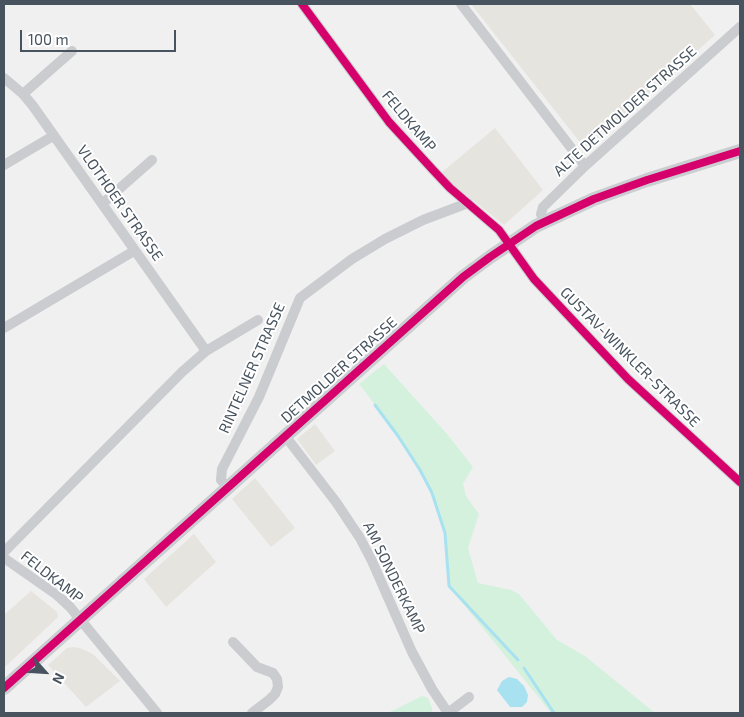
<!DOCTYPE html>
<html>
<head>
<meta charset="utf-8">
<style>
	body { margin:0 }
	#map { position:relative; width:744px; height:717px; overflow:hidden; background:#f1f0f0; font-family:"Exo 2",sans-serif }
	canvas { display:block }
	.frame { position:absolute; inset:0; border:5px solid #47535e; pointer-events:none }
	.north { position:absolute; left:20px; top:647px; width:50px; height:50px; -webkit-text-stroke:4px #fff; paint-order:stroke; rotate:116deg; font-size:14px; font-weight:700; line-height:20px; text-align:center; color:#47535e }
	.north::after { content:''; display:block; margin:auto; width:18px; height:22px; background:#47535e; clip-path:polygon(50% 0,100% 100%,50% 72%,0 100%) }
	.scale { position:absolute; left:20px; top:30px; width:156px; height:22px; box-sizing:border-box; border:2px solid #47535e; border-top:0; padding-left:6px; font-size:15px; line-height:18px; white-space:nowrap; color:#47535e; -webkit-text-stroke:4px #fff; paint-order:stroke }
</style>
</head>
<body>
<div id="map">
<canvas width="744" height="717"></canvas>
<div class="frame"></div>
<div class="north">N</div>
<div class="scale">100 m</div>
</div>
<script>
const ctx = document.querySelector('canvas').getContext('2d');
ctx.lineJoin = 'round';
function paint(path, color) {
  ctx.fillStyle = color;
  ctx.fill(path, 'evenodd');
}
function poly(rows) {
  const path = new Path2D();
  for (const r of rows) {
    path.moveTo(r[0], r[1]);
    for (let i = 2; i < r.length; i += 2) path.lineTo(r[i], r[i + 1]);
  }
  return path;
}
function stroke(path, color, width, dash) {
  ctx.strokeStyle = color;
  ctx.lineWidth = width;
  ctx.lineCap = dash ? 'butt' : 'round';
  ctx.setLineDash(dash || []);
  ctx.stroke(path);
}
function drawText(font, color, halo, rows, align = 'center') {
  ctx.font = font + ' "Exo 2",sans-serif';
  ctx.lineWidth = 4;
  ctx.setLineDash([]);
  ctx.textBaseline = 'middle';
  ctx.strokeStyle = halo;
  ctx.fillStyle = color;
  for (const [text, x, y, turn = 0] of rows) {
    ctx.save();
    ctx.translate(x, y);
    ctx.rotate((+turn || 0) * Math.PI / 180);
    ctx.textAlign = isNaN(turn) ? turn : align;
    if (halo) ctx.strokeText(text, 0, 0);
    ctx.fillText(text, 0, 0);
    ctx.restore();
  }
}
const commercial = poly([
	[471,4,690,4,715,35,586,150],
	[495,128,543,190,504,225,450,182,442,172],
	[315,424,335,451,316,465,297,439],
	[255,478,295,528,271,547,232,499],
	[194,534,216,562,166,607,144,579],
	[31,591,57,612,58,617,4,668,4,615],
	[73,647,80,648,93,654,120,681,86,707,48,665,67,648]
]);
const green = poly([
	[384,364,448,435,473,467,463,484,466,496,479,514,468,548,478,583,511,590,519,594,557,640,585,656,655,713,551,713,449,586,445,532,432,493,420,469,399,436,359,384],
	[422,696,428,698,432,708,432,713,388,713]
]);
const water = poly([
	[509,677,517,679,524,686,528,695,527,702,522,707,510,707,497,690,502,681]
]);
const stream = poly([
	[375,405,398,436,420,470,432,493,445,533,449,586,518,660],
	[524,668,554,713]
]);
const street = poly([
	[302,4,389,122,434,171,450,188,499,230,534,279,628,379,740,482],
	[461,4,585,166],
	[4,78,23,94,33,106,206,351],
	[23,94,72,51],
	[4,165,53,136],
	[102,204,152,160],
	[544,222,541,214,543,207,585,166,740,27],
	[4,328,134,251],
	[286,437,336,502,360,538,372,561,412,652,432,689,448,713],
	[228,488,221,480,222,469,259,397,300,298,352,259,385,239,423,220,468,203],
	[4,552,182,372,206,351,258,320],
	[4,558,57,595,70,607,157,713],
	[233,642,257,667,273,673,277,679,278,687,275,694,269,700,252,713],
	[448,713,469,697]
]);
const secondary = poly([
	[4,688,463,277,490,257,536,226,594,199,647,180,740,151]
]);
const cycleway = poly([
	[302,4,389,122,434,171,450,188,499,230,534,279,628,379,740,482],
	[4,688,463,277,490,257,536,226,594,199,647,180,740,151]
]);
const streetNames = [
	["ALTE DETMOLDER STRASSE",625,111,-42],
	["FELDKAMP",409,121,50],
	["VLOTHOER STRASSE",120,203,55],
	["GUSTAV-WINKLER-STRASSE",630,357,45],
	["RINTELNER STRASSE",252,368,-66],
	["DETMOLDER STRASSE",339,370,-42],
	["FELDKAMP",52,577,38],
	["AM SONDERKAMP",394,578,64]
];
paint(commercial, '#e6e4de');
paint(green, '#d4f1de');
paint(water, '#a8e1ef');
stroke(stream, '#a8e1ef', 3);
stroke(street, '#cacccf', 10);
stroke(secondary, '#cbced1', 14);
stroke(cycleway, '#d6006c', 8);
drawText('15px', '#47535e', '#fff', streetNames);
</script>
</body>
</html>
